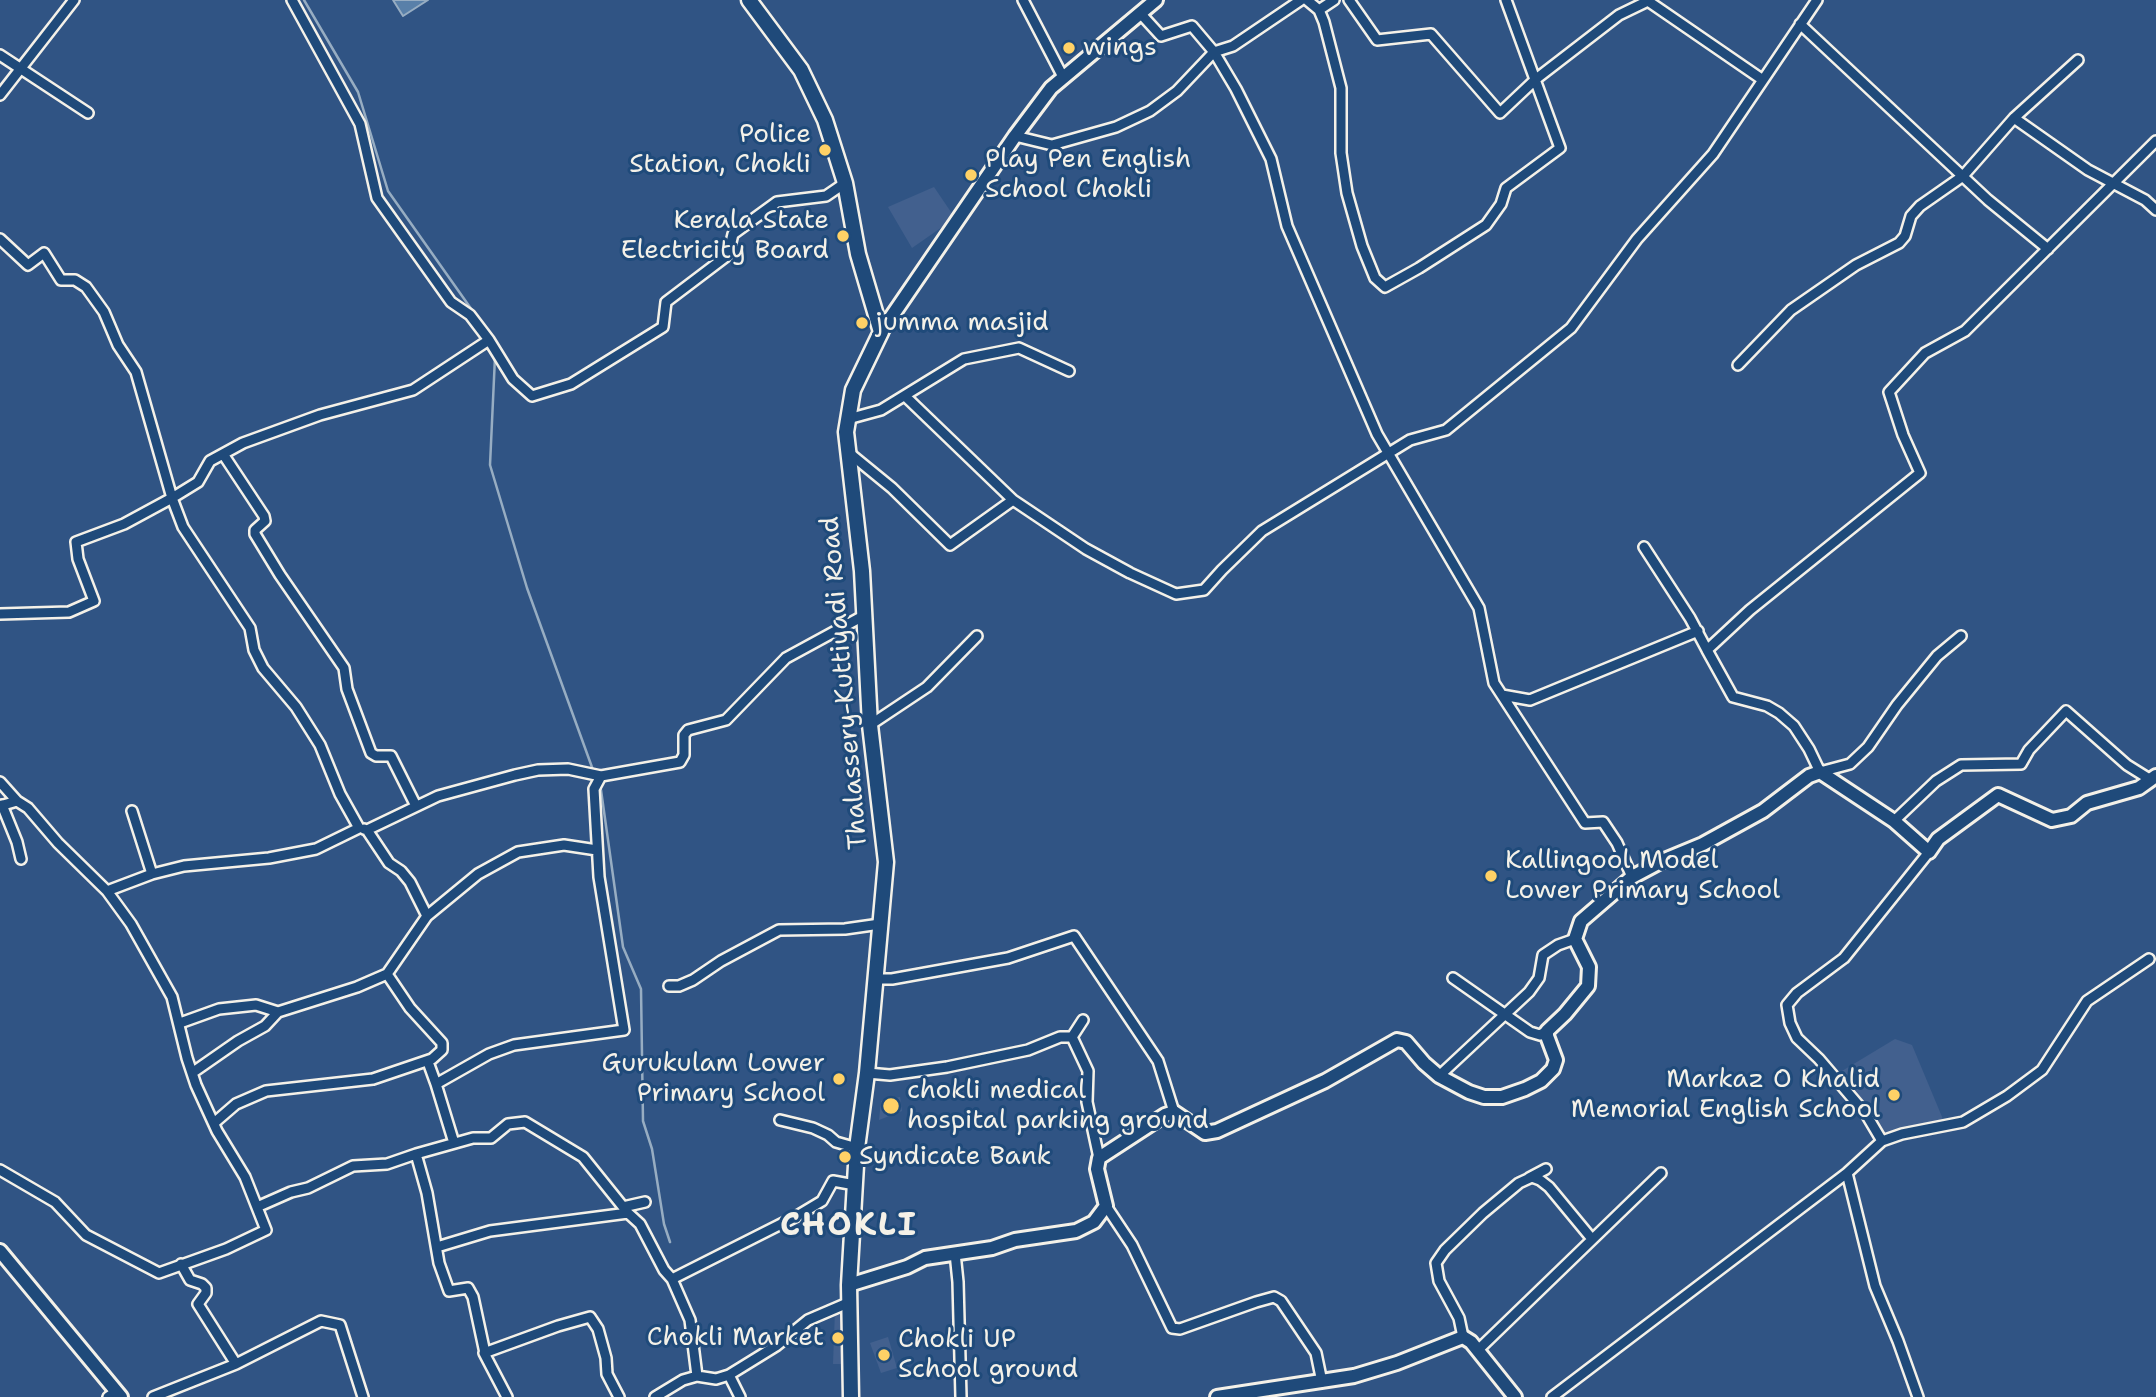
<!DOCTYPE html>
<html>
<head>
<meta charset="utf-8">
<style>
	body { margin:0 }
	canvas { display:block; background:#305484 }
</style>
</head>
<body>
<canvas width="2156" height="1397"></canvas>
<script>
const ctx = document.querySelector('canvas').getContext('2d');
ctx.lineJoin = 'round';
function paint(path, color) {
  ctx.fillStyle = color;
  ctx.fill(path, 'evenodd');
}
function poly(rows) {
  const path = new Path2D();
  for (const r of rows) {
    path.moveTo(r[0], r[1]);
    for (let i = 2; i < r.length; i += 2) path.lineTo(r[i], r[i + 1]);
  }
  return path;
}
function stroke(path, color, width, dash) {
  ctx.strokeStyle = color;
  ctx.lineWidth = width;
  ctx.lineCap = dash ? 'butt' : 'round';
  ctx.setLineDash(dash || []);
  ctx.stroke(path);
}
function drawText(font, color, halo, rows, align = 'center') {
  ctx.font = font + ' "Shantell Sans",sans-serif';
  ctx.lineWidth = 6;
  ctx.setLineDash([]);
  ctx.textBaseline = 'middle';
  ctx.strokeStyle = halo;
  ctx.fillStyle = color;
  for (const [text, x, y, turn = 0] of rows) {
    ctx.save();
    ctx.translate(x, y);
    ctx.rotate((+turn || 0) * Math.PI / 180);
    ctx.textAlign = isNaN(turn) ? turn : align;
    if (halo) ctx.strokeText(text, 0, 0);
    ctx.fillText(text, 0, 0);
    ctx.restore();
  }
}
const built = poly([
	[934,187,955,218,912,248,888,207],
	[1895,1039,1912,1045,1945,1124,1884,1134,1837,1074],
	[900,1097,902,1111,879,1120,881,1101],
	[835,1311,844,1311,842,1364,833,1364],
	[888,1337,897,1368,881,1373,870,1343]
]);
const water = poly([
	[393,0,428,0,403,16,393,0]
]);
const stream = poly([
	[304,0,358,92,388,191,479,320],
	[495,357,490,465,527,588,593,770],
	[601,790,623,947,641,989,643,1121,652,1149,664,1224,670,1242]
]);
const street = poly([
	[292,0,360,124,377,198,451,302,470,315,489,340,513,379,532,396,571,384,663,327,666,302,728,255,733,234,777,202,826,196,845,183],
	[1023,0,1063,77],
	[1307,0,1319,10,1324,22,1341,88,1341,153,1347,193,1362,246,1375,278,1385,287,1419,268,1486,225,1501,204,1506,188,1560,148,1506,0],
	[1349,0,1377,40,1431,34,1500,113,1536,79,1619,15,1648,1,1763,80],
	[1319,10,1334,0],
	[1140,13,1161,36,1192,26,1214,52,1236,89,1271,159,1287,226,1377,434,1479,608,1494,683,1585,823,1603,822,1617,843,1632,877],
	[1800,24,1988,200,2048,249],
	[0,55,88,113],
	[0,95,74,0],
	[2014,118,2088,170,2145,200,2156,210],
	[1015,136,1052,145,1116,127,1150,111,1177,91,1214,52,1233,46,1301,0],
	[0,239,28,265,44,253,61,280,75,280,86,287,104,312,118,345,136,372,172,498,124,524,76,542,78,559,94,601,69,612,0,614],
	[1738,365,1791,310,1856,265,1899,243,1905,236,1911,216,1920,206,1963,176,2014,118,2078,60],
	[905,396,1013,500,1086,549,1130,573,1176,594,1204,590,1222,570,1262,531,1410,440,1446,430,1571,328,1637,239,1713,154,1817,0],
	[848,419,881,410,964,359,1019,348,1069,371],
	[848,452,892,488,950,545,1013,500],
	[223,454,264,516,265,521,255,530,255,534,280,575,344,668,347,689,371,753,376,756,391,756,416,806],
	[1644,547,1690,618,1707,650],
	[1961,636,1937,656,1897,705,1868,747,1850,764,1820,772,1809,749,1794,726,1779,713,1767,706,1733,697,1707,650,1750,610,1920,473,1903,435,1889,392,1925,353,1965,331,2156,141],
	[1502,695,1530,700,1698,631],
	[870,725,927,687,977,636],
	[601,776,680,762,684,755,684,735,688,730,726,720,786,658,865,615],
	[0,782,17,801],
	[2,805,17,842,21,859],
	[0,806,17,801,28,808,58,843,107,891,131,924,172,997,187,1058,196,1085,217,1131,245,1177,266,1230,226,1249,159,1273,86,1235,55,1202,0,1170],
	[132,811,152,874],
	[1894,821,1936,781,1961,765,2021,764,2029,750,2066,711,2127,765,2151,780],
	[367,830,438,796,515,775,538,770,568,769,601,776,594,789,599,877,624,1030,514,1045,489,1054,436,1084,454,1143],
	[107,891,152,874,184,866,269,858,316,849,359,828,340,794,320,745,296,707,263,668,254,650,250,628,183,527,172,498,198,482,210,461,243,443,320,415,413,390,489,340],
	[427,916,478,874,518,852,564,845,597,850],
	[1453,978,1530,1032,1540,1035,1547,1031],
	[875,979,892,979,1008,958,1074,936,1158,1061,1174,1112],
	[669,986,679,986,693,980,721,961,779,930,845,929,880,924],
	[180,1023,219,1009,256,1005,278,1012],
	[1072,1037,1083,1020],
	[428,1062,436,1084],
	[192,1073,238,1041,265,1026,278,1012,357,987,387,974,427,916,410,882,401,871,389,863,367,830,364,829],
	[867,1073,890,1075,947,1067,1028,1050,1060,1037,1072,1037,1088,1071,1087,1102,1099,1158],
	[1439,1076,1529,992,1539,978,1543,955,1558,945,1575,939],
	[780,1120,813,1128,828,1135,836,1142,857,1148],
	[214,1123,236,1104,266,1091,373,1079,432,1059,442,1050,442,1043,410,1008,387,974],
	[1882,1141,1866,1114,1819,1059,1797,1038,1790,1023,1787,1005,1797,993,1844,958,1929,852],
	[416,1154,473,1138,491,1138,508,1124,525,1122,583,1157,628,1213,640,1224,664,1270,672,1279,797,1216,822,1201,833,1181,855,1185],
	[1847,1173,1875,1286,1898,1341,1918,1397],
	[1529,1178,1546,1169],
	[1106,1206,1132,1245,1172,1328,1180,1329,1256,1302,1274,1297,1281,1301,1316,1353,1322,1382],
	[257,1207,291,1192,308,1188,353,1166,387,1164,416,1154,427,1193,439,1263,449,1291,468,1288,473,1297,485,1353],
	[623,1207,645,1202],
	[437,1247,490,1231,628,1213],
	[955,1253,958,1282,961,1397],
	[672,1279,690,1320,697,1376],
	[1463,1337,1459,1318,1439,1281,1436,1263,1445,1250,1483,1213,1519,1183,1532,1177,1540,1180,1549,1187,1592,1239],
	[1478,1350,1661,1173],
	[236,1364,321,1321,340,1325,363,1397],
	[729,1375,740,1397],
	[108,1397,117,1391],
	[153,1397,236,1364,198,1304,206,1293,206,1288,202,1284,190,1280,181,1264],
	[507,1397,484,1353,558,1326,590,1317,598,1329,606,1358,607,1374,619,1397],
	[655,1397,683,1380,697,1376,716,1379,729,1375,776,1346,808,1320,850,1302],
	[1552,1397,1847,1173,1882,1141,1902,1134,1963,1122,2007,1096,2042,1070,2087,1001,2149,959]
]);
const secondary = poly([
	[881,332,1015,136,1051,88,1156,0],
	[0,1251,121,1397],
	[849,1285,907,1267,925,1258,992,1248,1015,1240,1076,1231,1094,1222,1106,1206,1097,1169,1099,1158,1165,1115,1174,1112,1205,1133,1217,1131,1325,1081,1397,1040,1406,1042,1424,1063,1439,1076,1469,1092,1484,1097,1502,1097,1525,1089,1541,1081,1553,1069,1556,1060,1547,1036,1547,1031,1565,1014,1588,986,1589,967,1575,939,1581,921,1632,877,1662,861,1703,844,1763,811,1809,776,1820,772,1894,821,1929,852,1938,839,1998,795,2052,820,2071,816,2087,803,2139,788,2156,776],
	[1217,1397,1354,1376,1397,1363,1463,1337,1471,1342,1515,1397]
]);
const primary = poly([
	[749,0,801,70,825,120,845,183,858,254,881,332,853,390,846,432,862,571,870,725,886,862,867,1073,857,1148,849,1285,851,1397]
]);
const markers = [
	[1069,48,7,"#ffd166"],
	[825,150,7,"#ffd166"],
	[971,175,7,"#ffd166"],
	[843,236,7,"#ffd166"],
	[862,323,7,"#ffd166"],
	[1491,876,7,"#ffd166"],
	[839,1079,7,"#ffd166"],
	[1894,1095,7,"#ffd166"],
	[891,1106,9,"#ffd166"],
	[845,1157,7,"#ffd166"],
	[838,1338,7,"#ffd166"],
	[884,1355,7,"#ffd166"]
];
const poiNames = [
	["wings",1083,48],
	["Police",811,135,"right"],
	["Station, Chokli",811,165,"right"],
	["Play Pen English",985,160],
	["School Chokli",985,190],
	["Kerala State",829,221,"right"],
	["Electricity Board",829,251,"right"],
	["jumma masjid",876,323],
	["Kallingool Model",1505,861],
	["Lower Primary School",1505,891],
	["Gurukulam Lower",825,1064,"right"],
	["Primary School",825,1094,"right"],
	["Markaz O Khalid",1880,1080,"right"],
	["Memorial English School",1880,1110,"right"],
	["chokli medical",907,1091],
	["hospital parking ground",907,1121],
	["Syndicate Bank",859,1157],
	["Chokli Market",824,1338,"right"],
	["Chokli UP",898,1340],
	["School ground",898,1370]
];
const streetNames = [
	["Thalassery-Kuttiyadi Road",845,683,-95]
];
const districtNames = [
	["CHOKLI",849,1226]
];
paint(built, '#42608e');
paint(water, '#5980a9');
stroke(water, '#97adc2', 2);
stroke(stream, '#97adc2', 2.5);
stroke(street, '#f4f1e8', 14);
stroke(secondary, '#f4f1e8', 18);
stroke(primary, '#f4f1e8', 19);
stroke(street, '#1f4a7a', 9);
stroke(secondary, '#1f4a7a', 12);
stroke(primary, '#1f4a7a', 14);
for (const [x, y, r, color] of markers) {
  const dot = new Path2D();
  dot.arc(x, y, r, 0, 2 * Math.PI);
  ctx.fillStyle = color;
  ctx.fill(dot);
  stroke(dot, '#1f4a7a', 2.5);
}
drawText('26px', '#f4f1e8', '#1f4a7a', poiNames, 'left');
drawText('26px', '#f4f1e8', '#1f4a7a', streetNames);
ctx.letterSpacing = '2px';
drawText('bold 33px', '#f4f1e8', '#1f4a7a', districtNames);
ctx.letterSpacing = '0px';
</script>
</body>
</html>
